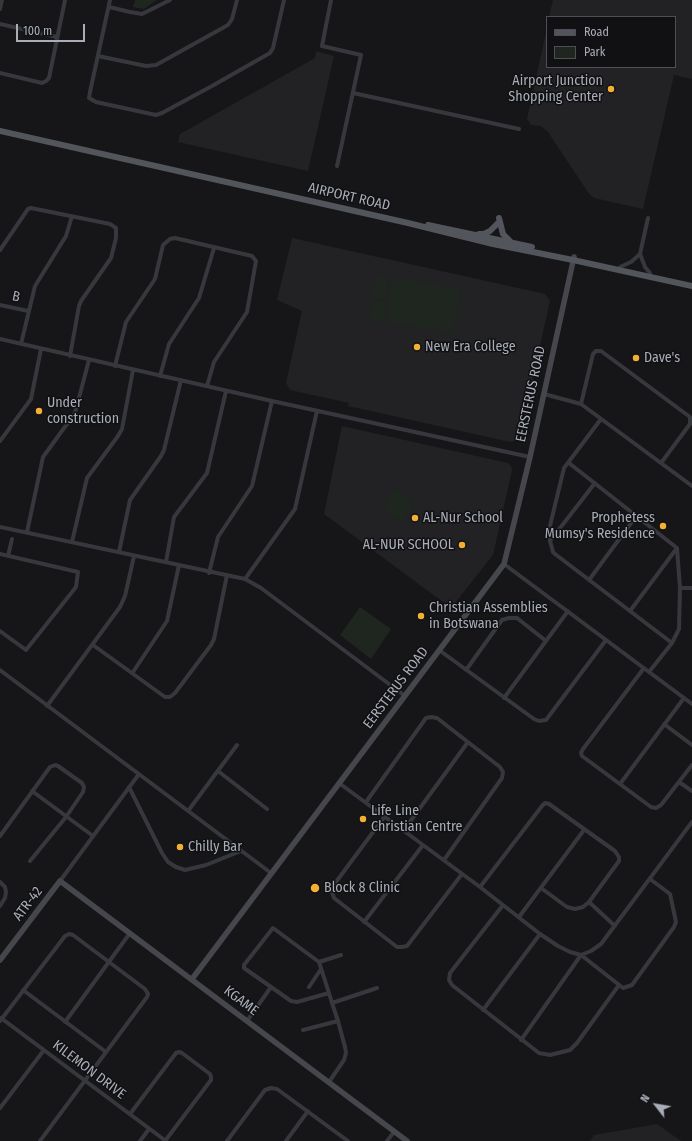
<!DOCTYPE html>
<html>
<head>
<meta charset="utf-8">
<style>
	body { margin:0 }
	#map { position:relative; width:692px; height:1141px; overflow:hidden; background:#161618; font-family:"Fira Sans Condensed",sans-serif }
	canvas { display:block }
	.legend { position:absolute; left:546px; top:16px; width:130px; height:52px; box-sizing:border-box; background:#111113; border:1px solid #4d4f55; margin:0; padding:5px 7px; list-style:none; font-size:12px; color:#a8adb8 }
	.legend li { display:flex; align-items:center; gap:8px; height:20px }
	.legend b { width:20px; border:1px solid #4d4f55 }
	.north { position:absolute; left:636px; top:1085px; width:40px; height:40px; -webkit-text-stroke:3px #111113; paint-order:stroke; rotate:301deg; font-size:11px; font-weight:700; line-height:16px; text-align:center; color:#a8adb8 }
	.north::after { content:''; display:block; margin:auto; width:14px; height:18px; background:#a8adb8; clip-path:polygon(50% 0,100% 100%,50% 72%,0 100%) }
	.scale { position:absolute; left:16px; top:24px; width:69px; height:18px; box-sizing:border-box; border:2px solid #a8adb8; border-top:0; padding-left:5px; font-size:12px; line-height:14px; white-space:nowrap; color:#a8adb8; -webkit-text-stroke:3px #111113; paint-order:stroke }
</style>
</head>
<body>
<div id="map">
<canvas width="692" height="1141"></canvas>
<ul class="legend">
<li><b style="height:5px;background:#53555c"></b>Road</li>
<li><b style="height:11px;background:#1e261f"></b>Park</li>
</ul>
<div class="north">N</div>
<div class="scale">100 m</div>
</div>
<script>
const ctx = document.querySelector('canvas').getContext('2d');
ctx.lineJoin = 'round';
function paint(path, color) {
  ctx.fillStyle = color;
  ctx.fill(path, 'evenodd');
}
function poly(rows) {
  const path = new Path2D();
  for (const r of rows) {
    path.moveTo(r[0], r[1]);
    for (let i = 2; i < r.length; i += 2) path.lineTo(r[i], r[i + 1]);
  }
  return path;
}
function stroke(path, color, width, dash) {
  ctx.strokeStyle = color;
  ctx.lineWidth = width;
  ctx.lineCap = dash ? 'butt' : 'round';
  ctx.setLineDash(dash || []);
  ctx.stroke(path);
}
function drawText(font, color, halo, rows, align = 'center') {
  ctx.font = font + ' "Fira Sans Condensed",sans-serif';
  ctx.lineWidth = 3;
  ctx.setLineDash([]);
  ctx.textBaseline = 'middle';
  ctx.strokeStyle = halo;
  ctx.fillStyle = color;
  for (const [text, x, y, turn = 0] of rows) {
    ctx.save();
    ctx.translate(x, y);
    ctx.rotate((+turn || 0) * Math.PI / 180);
    ctx.textAlign = isNaN(turn) ? turn : align;
    if (halo) ctx.strokeText(text, 0, 0);
    ctx.fillText(text, 0, 0);
    ctx.restore();
  }
}
const built = poly([
	[553,0,692,0,692,79,674,75,643,209,594,198,589,194,548,132,541,126,531,125,527,119,547,28,547,67,675,67,675,17,549,17],
	[316,51,334,56,308,171,178,142,180,134,315,58],
	[292,238,545,294,550,301,519,440,510,442,348,406,349,403,290,390,286,383,302,311,277,300],
	[342,426,508,463,511,466,512,470,493,555,455,603,447,605,324,514],
	[657,1124,681,1141,590,1141,594,1135]
]);
const green = poly([
	[135,0,157,0,144,9,133,7],
	[376,276,388,278,385,298,373,297],
	[392,277,462,290,453,333,385,321],
	[372,300,386,302,382,323,369,321],
	[397,489,416,504,402,522,383,508],
	[360,607,391,629,371,659,340,635]
]);
const street = poly([
	[110,0,90,92,89,98,96,102,156,115,162,113,212,86,270,53,273,48,284,0],
	[331,0,322,46,361,55,337,166],
	[109,7,130,12,142,14,170,0],
	[0,9,2,0],
	[0,24,57,37],
	[98,56,146,66,156,65,228,25,232,19,237,0],
	[0,73,42,83,46,81,49,78,65,0],
	[353,93,519,129],
	[0,250,28,209,31,208,110,224,116,228,116,238,111,258,81,301,79,306,70,356],
	[640,254,645,267,650,273],
	[620,267,631,262,640,254,648,218],
	[0,305,28,311],
	[0,339,272,401,530,457],
	[21,344,35,286,66,236,72,216],
	[115,366,126,322,155,279,163,245,170,239,175,238,252,256,256,261,247,312,214,362,207,386],
	[160,376,169,344,199,298,214,248],
	[544,394,581,404,692,486],
	[581,404,593,354,596,351,601,351,690,417,690,424,661,463],
	[601,419,564,468,549,530,550,541,553,552,555,554,672,643],
	[0,441,31,399,41,349],
	[569,463,677,548,680,588,679,629,672,643,649,672],
	[0,527,245,579,261,588,405,696],
	[27,532,43,457,75,413,89,360],
	[550,541,595,483],
	[72,542,87,478,118,436,122,429,133,370],
	[119,552,130,500,161,456,164,450,181,380],
	[0,554,78,572,76,587,26,650,0,631],
	[8,556,12,539],
	[166,562,174,517,207,473,226,391],
	[504,564,692,704],
	[209,573,218,537,252,486,272,401],
	[245,579,295,509,317,411],
	[589,580,637,515],
	[680,588,692,588],
	[630,611,677,548],
	[93,645,165,697,170,697,175,693,211,645,214,639,227,575],
	[439,650,534,719,539,721,546,720,606,640],
	[644,668,583,749,581,753,582,756,651,807,656,808,661,805,692,765],
	[0,670,271,873],
	[466,670,502,620,509,618,517,618,546,641],
	[133,672,167,621,179,565],
	[504,698,568,611],
	[47,706,120,607,125,596,134,556],
	[664,724,692,745],
	[218,771,267,809],
	[679,782,692,791],
	[339,783,480,887,540,934,558,946,570,952,581,955,591,951,601,944,692,822],
	[620,784,684,698],
	[129,787,162,853,168,862,176,867,185,870,206,865,241,851],
	[32,791,93,836],
	[366,802,426,718,431,717,437,718,500,767,503,772,502,778,444,860],
	[188,811,237,745],
	[385,816,333,886,332,892,334,898,397,947,402,947,407,946,462,874],
	[404,830,468,742],
	[0,836,50,767,55,765,58,766,82,783,84,787,83,792,66,817,30,861],
	[60,881,139,774],
	[0,882,5,887,6,892,5,898,0,906],
	[480,887,542,806,545,803,549,804,615,851,619,857,619,861,589,902,583,907,575,909,567,907,541,888],
	[589,902,615,926],
	[503,905,450,973,449,980,452,985,539,1053,550,1055,570,1050,577,1043,619,985],
	[519,917,584,830],
	[364,922,423,845],
	[319,962,341,955],
	[309,987,321,969],
	[23,990,106,1052],
	[332,1003,377,988],
	[483,1010,540,934],
	[1,1018,166,1141],
	[0,1021,65,936,69,934,73,935,145,989,148,994,147,997,40,1141],
	[247,1021,271,987],
	[65,1022,130,933],
	[303,1030,338,1021],
	[521,1040,581,955,623,988,632,985,674,927,676,922,670,894,650,879],
	[329,1082,344,1060,346,1053,345,1047,338,1021,332,1003,329,993,319,962,273,928,244,965,244,968,291,1001,297,1002,329,993],
	[0,1108,44,1050],
	[130,1114,176,1053,179,1052,182,1053,210,1074,211,1077,211,1080,165,1141],
	[140,1141,149,1129],
	[227,1141,265,1090,271,1088,277,1089,348,1141],
	[286,1141,308,1111],
	[387,1141,394,1132]
]);
const secondary = poly([
	[0,960,60,881,407,1141],
	[192,979,504,564,530,457,574,257]
]);
const primary = poly([
	[0,131,408,223,493,244,573,260,692,286],
	[499,218,503,234,511,242],
	[428,225,532,247],
	[479,234,484,234,490,231,498,223]
]);
const markers = [
	[611,89,4,"#f2b134"],
	[417,347,4,"#f2b134"],
	[636,358,4,"#f2b134"],
	[39,411,4,"#f2b134"],
	[415,518,4,"#f2b134"],
	[663,526,4,"#f2b134"],
	[462,545,4,"#f2b134"],
	[421,616,4,"#f2b134"],
	[363,819,4,"#f2b134"],
	[180,847,4,"#f2b134"],
	[315,888,5,"#f2b134"]
];
const poiNames = [
	["Airport Junction",603,81,"right"],
	["Shopping Center",603,97,"right"],
	["New Era College",425,347],
	["Dave's",644,358],
	["Under",47,403],
	["construction",47,419],
	["AL-Nur School",423,518],
	["Prophetess",655,518,"right"],
	["Mumsy's Residence",655,534,"right"],
	["AL-NUR SCHOOL",454,545,"right"],
	["Christian Assemblies",429,608],
	["in Botswana",429,624],
	["Life Line",371,811],
	["Christian Centre",371,827],
	["Chilly Bar",188,847],
	["Block 8 Clinic",324,888]
];
const streetNames = [
	["AIRPORT ROAD",349,197,13],
	["B",16,297,12],
	["EERSTERUS ROAD",531,394,-78],
	["EERSTERUS ROAD",396,688,-53],
	["ATR-42",28,904,-53],
	["KGAME",241,1001,37],
	["KILEMON DRIVE",89,1070,37]
];
paint(built, '#222225');
paint(green, '#1e261f');
stroke(street, '#37383d', 4);
stroke(secondary, '#45474d', 5.5);
stroke(primary, '#53555c', 6);
for (const [x, y, r, color] of markers) {
  const dot = new Path2D();
  dot.arc(x, y, r, 0, 2 * Math.PI);
  ctx.fillStyle = color;
  ctx.fill(dot);
  stroke(dot, '#111113', 1.5);
}
drawText('14px', '#a8adb8', '#111113', poiNames, 'left');
drawText('14px', '#a8adb8', '#111113', streetNames);
</script>
</body>
</html>
